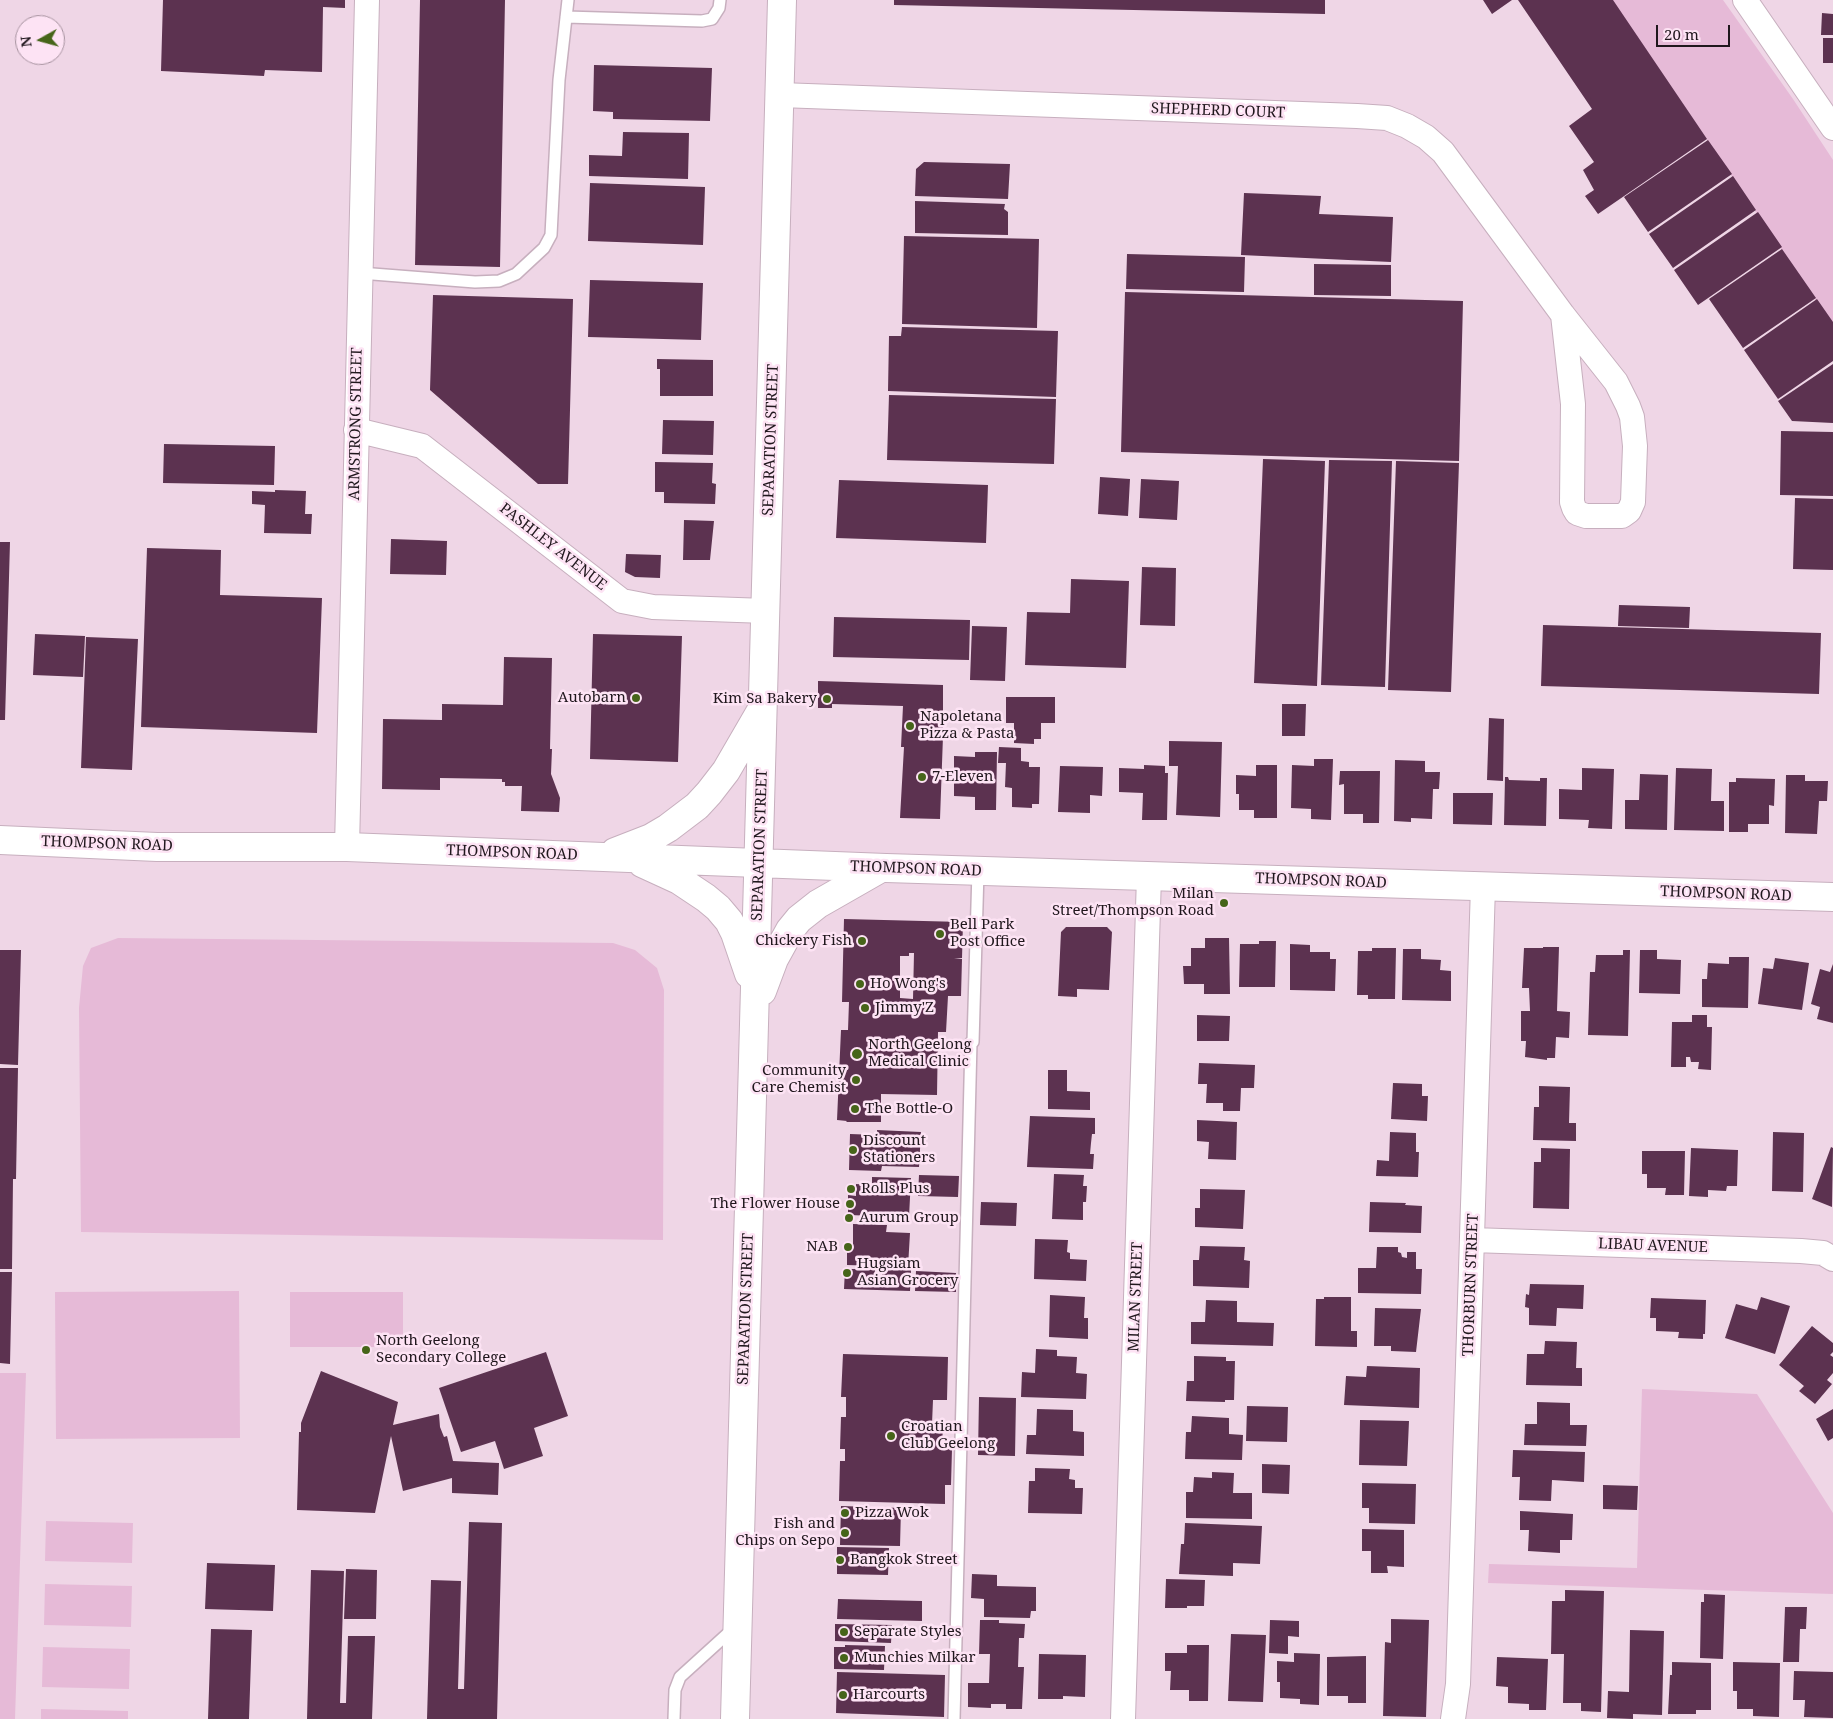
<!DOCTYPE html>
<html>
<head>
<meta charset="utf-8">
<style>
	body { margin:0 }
	#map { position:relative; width:1833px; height:1719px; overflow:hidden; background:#efd6e6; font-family:"Noto Serif",serif }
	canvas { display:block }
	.north { position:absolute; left:15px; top:15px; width:50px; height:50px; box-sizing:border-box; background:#fde3f4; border:1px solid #a5919e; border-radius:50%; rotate:263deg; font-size:14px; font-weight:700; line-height:20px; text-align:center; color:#20171d }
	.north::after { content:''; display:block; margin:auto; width:18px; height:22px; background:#466519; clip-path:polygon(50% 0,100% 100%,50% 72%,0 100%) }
	.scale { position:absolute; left:1656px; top:25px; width:74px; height:22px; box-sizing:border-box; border:2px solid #20171d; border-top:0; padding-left:6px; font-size:15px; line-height:18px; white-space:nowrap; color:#20171d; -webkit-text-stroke:4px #fde3f4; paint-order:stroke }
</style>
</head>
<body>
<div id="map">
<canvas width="1833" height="1719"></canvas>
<div class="north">N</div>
<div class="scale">20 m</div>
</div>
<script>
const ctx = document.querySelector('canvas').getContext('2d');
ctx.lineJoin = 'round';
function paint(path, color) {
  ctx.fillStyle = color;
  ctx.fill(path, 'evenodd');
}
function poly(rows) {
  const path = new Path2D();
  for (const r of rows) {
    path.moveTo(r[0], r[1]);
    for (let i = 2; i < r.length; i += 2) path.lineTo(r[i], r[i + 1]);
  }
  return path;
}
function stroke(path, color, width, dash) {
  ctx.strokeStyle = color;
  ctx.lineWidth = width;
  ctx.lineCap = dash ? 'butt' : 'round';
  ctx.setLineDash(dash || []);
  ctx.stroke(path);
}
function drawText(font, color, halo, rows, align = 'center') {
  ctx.font = font + ' "Noto Serif",serif';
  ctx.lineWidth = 5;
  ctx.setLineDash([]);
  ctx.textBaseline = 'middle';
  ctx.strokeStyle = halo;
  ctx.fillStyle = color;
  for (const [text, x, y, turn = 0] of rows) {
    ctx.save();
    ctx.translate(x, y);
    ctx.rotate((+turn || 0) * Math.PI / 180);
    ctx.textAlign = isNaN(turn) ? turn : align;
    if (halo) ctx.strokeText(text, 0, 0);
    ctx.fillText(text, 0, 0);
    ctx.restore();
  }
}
const green = poly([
	[1612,0,1723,0,1793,99,1833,160,1833,326],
	[118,938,613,943,635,950,657,968,664,990,663,1240,81,1232,79,1008,83,966,91,948],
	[239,1291,240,1438,56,1439,55,1292],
	[290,1292,403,1292,403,1347,290,1347],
	[0,1373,26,1373,15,1719,0,1719],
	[1642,1389,1757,1394,1833,1513,1833,1594,1488,1583,1489,1564,1637,1568],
	[46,1521,133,1523,132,1563,45,1561],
	[45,1584,132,1586,131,1627,44,1625],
	[43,1647,130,1649,129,1689,42,1687],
	[41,1709,128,1711,128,1719,41,1719]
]);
const building = poly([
	[163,0,345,0,345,8,323,7,322,72,265,70,264,76,161,71],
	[420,0,505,0,500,267,415,265],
	[894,0,1325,0,1325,14,894,5],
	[1483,0,1512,0,1492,14],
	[1518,0,1613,0,1707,139,1598,214,1585,196,1594,190,1583,170,1594,162,1569,126,1592,109],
	[1822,13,1833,14,1833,35,1821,35],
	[1823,38,1833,38,1833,63,1823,63],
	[594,65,712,68,710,121,613,119,613,112,593,111],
	[623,132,689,133,688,179,589,176,589,155,622,156],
	[1708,140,1732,174,1648,232,1624,197],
	[924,162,1010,164,1008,199,915,196,916,169],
	[1733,176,1756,210,1673,268,1649,234],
	[590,183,705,187,703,245,588,241],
	[1244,193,1321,196,1319,214,1393,217,1391,262,1241,255],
	[915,201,1005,204,1004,209,1008,212,1008,235,915,233],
	[1758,212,1782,247,1698,305,1674,270],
	[904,236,1039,239,1037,328,902,324],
	[1782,249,1816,298,1743,348,1709,299],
	[1127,254,1245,257,1244,292,1126,289],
	[1314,264,1391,265,1391,296,1314,295],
	[590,280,703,283,701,340,588,337],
	[1125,292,1463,301,1459,461,1121,452],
	[433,295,573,299,568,484,538,484,430,390],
	[1817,299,1833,322,1833,361,1778,399,1744,350],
	[902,327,1058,331,1056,397,888,391,889,336,901,336],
	[657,359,713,360,713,396,660,396,660,369,657,369],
	[1833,364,1833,423,1792,421,1778,401],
	[889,395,1056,399,1054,464,887,460],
	[663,420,714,421,713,455,662,454],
	[1781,431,1833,432,1833,496,1780,495],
	[164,444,275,446,274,485,163,483],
	[1263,459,1325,461,1317,686,1254,683],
	[1329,460,1392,461,1385,687,1321,685],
	[1396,461,1459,463,1451,692,1388,690],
	[655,462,713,463,712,483,716,484,715,504,664,503,664,492,655,492],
	[1100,477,1130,479,1128,516,1098,514],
	[1141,479,1179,481,1177,520,1139,518],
	[839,480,988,485,986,543,836,538],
	[275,490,306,491,305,514,312,514,311,534,264,533,265,505,252,504,252,491,275,492],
	[1795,498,1833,499,1833,570,1793,569],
	[684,520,714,521,710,560,683,560],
	[391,539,447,541,446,575,390,574],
	[0,542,10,542,5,720,0,720],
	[147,548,221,550,220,595,322,598,317,733,141,727],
	[626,554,661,555,660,578,635,577,625,572],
	[1142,567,1176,568,1175,626,1140,625],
	[1071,579,1129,581,1126,668,1025,665,1027,612,1070,613],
	[1619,605,1690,607,1689,628,1618,626],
	[834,617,970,620,969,660,833,657],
	[1543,625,1821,633,1819,694,1541,686],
	[972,626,1007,627,1005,681,970,680],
	[35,634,85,636,83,677,33,675],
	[593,634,682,636,678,762,590,759],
	[86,637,138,639,132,770,81,768],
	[504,657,552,658,550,749,552,749,551,774,560,798,559,812,521,811,522,786,505,786,505,782,502,782,502,779,440,778,440,790,382,789,383,719,442,720,442,704,503,705],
	[818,681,943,685,943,736,940,819,900,818,904,747,901,747,903,706,832,704,832,708,818,708],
	[1006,697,1055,697,1055,723,1041,723,1041,739,1034,739,1034,744,1014,743,1014,723,1006,723],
	[1282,704,1306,704,1305,736,1282,736],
	[1489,718,1504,719,1503,781,1487,780],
	[1169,741,1222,742,1220,817,1176,815,1178,766,1169,766],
	[999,747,1021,748,1021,761,1029,762,1029,767,1040,767,1039,804,1032,804,1032,808,1012,807,1012,788,1005,787,1006,763,998,763],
	[975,752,997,752,996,810,975,810,975,797,954,796,954,756,975,757],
	[1314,759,1333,759,1331,820,1311,819,1311,809,1291,808,1292,765,1314,766],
	[1395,760,1425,761,1425,772,1440,772,1439,789,1433,789,1432,819,1411,818,1411,822,1394,821],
	[1144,765,1165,766,1165,773,1168,773,1167,820,1142,820,1143,793,1119,792,1119,768,1144,769],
	[1256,765,1277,765,1277,818,1254,818,1254,810,1239,810,1239,794,1236,794,1236,775,1256,776],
	[1060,766,1103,767,1102,796,1090,795,1090,813,1058,812],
	[1582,768,1614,769,1612,829,1588,828,1589,820,1559,819,1559,789,1582,790],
	[1676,768,1712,769,1711,801,1724,801,1724,831,1674,830],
	[1340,771,1380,771,1379,823,1363,823,1363,814,1344,814,1344,784,1339,785],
	[1640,774,1668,775,1667,830,1625,829,1625,800,1639,800],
	[1786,775,1805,775,1805,781,1828,781,1827,801,1819,801,1817,834,1785,833],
	[1505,777,1508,777,1509,780,1540,781,1540,778,1547,778,1546,826,1504,825],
	[1736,778,1775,779,1774,806,1769,805,1769,824,1748,824,1748,832,1729,832,1729,782,1736,782],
	[1453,793,1493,793,1492,825,1453,824],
	[844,919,963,922,962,958,954,958,962,959,961,996,948,996,946,1032,938,1032,937,1095,881,1094,881,1122,846,1122,847,1121,837,1120,841,1030,848,1030,849,1002,842,1002],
	[909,953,914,953,913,999,900,998,900,956,909,956],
	[1066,927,1107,927,1112,932,1109,990,1077,989,1077,997,1058,996,1061,932],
	[1205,938,1229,938,1230,994,1204,994,1204,984,1184,984,1183,966,1191,966,1191,948,1205,948],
	[1259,941,1276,941,1275,987,1239,987,1240,944,1259,944],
	[1290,944,1310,945,1310,952,1330,952,1330,959,1336,959,1335,991,1290,990],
	[1543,947,1559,947,1557,1011,1570,1012,1569,1038,1556,1037,1555,1058,1547,1058,1547,1060,1525,1057,1526,1041,1521,1041,1521,1011,1530,1011,1529,988,1522,988,1524,948,1543,948],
	[1372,948,1396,948,1395,999,1368,999,1368,995,1357,995,1358,951,1372,951],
	[1403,949,1421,949,1421,959,1441,960,1440,970,1451,971,1451,1001,1402,1000],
	[0,950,21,950,18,1065,0,1064],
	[1623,950,1630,950,1628,1036,1588,1035,1590,972,1595,972,1596,955,1623,955],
	[1640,950,1657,950,1657,959,1681,960,1680,994,1639,993],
	[1729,957,1749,957,1748,1008,1702,1007,1702,979,1707,979,1708,963,1729,964],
	[1775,958,1809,963,1802,1010,1758,1004,1763,968,1773,969],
	[1833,964,1833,1023,1817,1019,1820,1007,1811,1004,1820,969,1830,972],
	[1197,1015,1230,1016,1229,1041,1197,1041],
	[1692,1015,1707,1015,1707,1027,1712,1027,1711,1070,1698,1069,1699,1062,1691,1062,1690,1057,1686,1057,1686,1067,1671,1067,1672,1022,1692,1022],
	[1199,1063,1255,1065,1254,1088,1241,1088,1240,1111,1223,1111,1223,1103,1206,1103,1207,1084,1198,1084],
	[0,1068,18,1068,16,1179,13,1179,12,1269,0,1269],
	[1048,1070,1067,1070,1067,1091,1090,1092,1090,1110,1048,1109],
	[1393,1083,1422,1084,1422,1096,1428,1096,1427,1121,1391,1119],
	[1539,1086,1570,1087,1569,1123,1576,1123,1576,1141,1533,1140,1534,1107,1539,1107],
	[1030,1116,1095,1118,1095,1134,1092,1134,1091,1143,1090,1154,1094,1154,1093,1169,1027,1167],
	[1197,1120,1237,1122,1236,1160,1208,1159,1209,1142,1197,1141],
	[877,1130,921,1132,919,1167,882,1166,881,1171,849,1170,850,1134,877,1135],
	[1390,1132,1416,1133,1416,1152,1419,1152,1418,1177,1376,1176,1377,1160,1389,1161],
	[1773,1132,1804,1133,1803,1192,1772,1191],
	[1831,1147,1833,1148,1832,1207,1812,1199],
	[1541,1148,1570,1149,1569,1209,1533,1208,1534,1162,1541,1162],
	[1691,1148,1738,1150,1737,1186,1727,1186,1726,1191,1708,1190,1708,1197,1689,1196],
	[1642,1151,1685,1151,1684,1195,1665,1195,1666,1188,1647,1188,1647,1174,1642,1174],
	[1054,1174,1084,1175,1083,1186,1087,1186,1086,1202,1083,1202,1083,1220,1052,1219],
	[919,1175,959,1176,958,1197,918,1196],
	[872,1177,911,1178,909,1217,848,1215,848,1195,856,1196,856,1184,872,1185],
	[1200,1189,1245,1190,1243,1229,1195,1227,1195,1208,1200,1208],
	[981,1202,1017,1203,1016,1226,980,1225],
	[1370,1202,1406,1203,1405,1205,1422,1206,1421,1233,1369,1232],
	[853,1224,887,1225,886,1232,910,1233,908,1267,847,1265,847,1244,853,1244],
	[1035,1239,1068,1240,1067,1252,1070,1253,1070,1259,1087,1260,1086,1281,1034,1279],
	[1200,1246,1245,1247,1244,1260,1250,1261,1249,1288,1193,1286,1193,1260,1199,1260],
	[1377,1247,1398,1247,1398,1252,1401,1253,1402,1257,1407,1258,1407,1252,1416,1252,1416,1269,1422,1269,1421,1294,1358,1293,1358,1268,1376,1268],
	[845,1269,875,1269,874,1283,882,1283,882,1270,911,1270,910,1291,844,1289],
	[916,1271,956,1273,956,1292,915,1291],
	[0,1272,12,1272,10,1364,0,1363],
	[1530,1284,1584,1285,1583,1309,1557,1308,1556,1326,1529,1325,1529,1308,1525,1307,1526,1294,1529,1295],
	[1050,1295,1085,1297,1084,1318,1088,1318,1088,1339,1049,1337],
	[1324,1297,1351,1297,1351,1331,1357,1331,1357,1347,1315,1346,1316,1299,1324,1299],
	[1761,1297,1790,1306,1775,1354,1725,1338,1736,1304,1757,1310],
	[1651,1298,1706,1300,1705,1334,1703,1334,1703,1339,1678,1338,1679,1332,1656,1331,1656,1318,1650,1318],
	[1206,1300,1237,1301,1237,1322,1274,1323,1273,1346,1191,1344,1191,1322,1205,1322],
	[1375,1308,1421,1309,1416,1352,1391,1351,1391,1346,1374,1346],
	[1812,1326,1833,1343,1833,1352,1830,1355,1833,1357,1833,1373,1827,1380,1832,1384,1815,1404,1799,1391,1804,1386,1779,1365],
	[1545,1341,1577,1342,1576,1368,1582,1368,1582,1386,1526,1385,1527,1354,1544,1354],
	[1036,1349,1057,1350,1057,1356,1077,1357,1076,1373,1087,1374,1086,1399,1021,1397,1022,1372,1035,1373],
	[546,1352,568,1416,534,1428,543,1456,504,1469,495,1441,461,1452,439,1388],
	[843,1354,948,1357,947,1400,933,1400,932,1424,943,1424,942,1449,952,1449,951,1485,945,1485,945,1504,839,1501,840,1461,845,1461,845,1449,840,1449,841,1417,846,1417,846,1397,841,1397],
	[1194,1356,1226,1357,1226,1361,1235,1361,1234,1400,1225,1400,1225,1402,1186,1401,1187,1381,1194,1381],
	[1367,1366,1420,1368,1419,1408,1344,1405,1346,1376,1366,1377],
	[321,1371,398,1402,393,1425,439,1414,440,1427,444,1437,447,1436,453,1461,499,1463,498,1495,452,1493,452,1478,403,1491,391,1436,375,1513,297,1510,299,1432,301,1432,301,1423],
	[979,1397,1016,1398,1015,1456,978,1455],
	[1537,1402,1570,1403,1570,1425,1587,1425,1586,1446,1524,1445,1525,1424,1537,1424],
	[1247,1406,1288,1407,1287,1442,1246,1441],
	[1037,1409,1073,1410,1073,1431,1084,1432,1084,1456,1026,1454,1027,1435,1036,1435],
	[1833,1409,1833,1438,1828,1441,1816,1419],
	[1192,1416,1229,1418,1229,1434,1243,1435,1242,1460,1185,1459,1186,1432,1191,1432],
	[1360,1420,1409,1421,1407,1466,1359,1465],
	[1513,1450,1585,1452,1584,1482,1552,1480,1551,1501,1519,1500,1520,1477,1512,1477],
	[1262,1464,1290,1465,1289,1494,1262,1493],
	[1035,1468,1070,1469,1069,1479,1075,1480,1075,1488,1083,1488,1082,1514,1028,1513,1029,1481,1035,1481],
	[1212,1472,1234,1473,1233,1493,1252,1493,1252,1519,1186,1518,1186,1492,1193,1492,1194,1477,1212,1478],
	[1362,1483,1416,1484,1415,1524,1369,1523,1369,1508,1362,1508],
	[1603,1485,1638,1486,1637,1510,1603,1509],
	[841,1506,901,1508,900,1546,840,1545],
	[1520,1511,1573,1514,1572,1540,1560,1540,1560,1553,1528,1551,1529,1530,1520,1530],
	[469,1522,502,1523,497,1719,427,1719,431,1580,461,1581,458,1689,464,1689],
	[1185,1523,1262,1526,1260,1564,1233,1563,1233,1576,1179,1574,1181,1544,1184,1544],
	[1362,1529,1404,1530,1404,1567,1387,1566,1388,1573,1371,1573,1371,1551,1362,1551],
	[837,1547,889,1548,888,1575,837,1574],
	[207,1563,275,1565,273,1611,205,1609],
	[346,1569,377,1570,376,1619,344,1619],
	[311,1570,344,1571,340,1703,346,1703,348,1636,375,1636,372,1719,307,1719],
	[972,1574,997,1575,997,1586,1036,1587,1036,1611,1031,1611,1030,1618,984,1617,984,1599,971,1598],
	[1166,1579,1205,1580,1204,1606,1187,1606,1187,1608,1165,1608],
	[1565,1590,1604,1591,1601,1712,1581,1711,1581,1703,1563,1703,1564,1654,1551,1654,1552,1601,1565,1601],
	[1704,1594,1725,1595,1723,1659,1700,1658,1701,1602,1704,1602],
	[838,1599,922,1601,922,1621,837,1619],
	[1785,1607,1807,1607,1806,1629,1800,1629,1799,1662,1783,1662],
	[1391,1619,1429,1620,1426,1717,1383,1716,1385,1642,1391,1643],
	[980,1620,999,1620,999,1623,1025,1624,1024,1638,1019,1638,1018,1667,1024,1667,1022,1709,1006,1709,1006,1704,991,1704,991,1708,968,1707,968,1683,989,1683,990,1654,979,1654],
	[1270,1620,1299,1621,1299,1637,1288,1636,1288,1654,1269,1653],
	[835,1624,892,1625,891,1643,835,1641],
	[211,1629,252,1630,249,1719,208,1719],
	[1630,1630,1664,1631,1662,1715,1633,1714,1633,1719,1607,1718,1608,1691,1629,1692],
	[1231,1634,1266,1635,1263,1702,1228,1701],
	[845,1645,885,1646,884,1670,834,1669,834,1647,845,1647],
	[1187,1645,1209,1645,1208,1701,1189,1701,1189,1690,1170,1690,1171,1671,1165,1671,1165,1653,1187,1653],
	[1294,1653,1320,1654,1319,1705,1300,1704,1300,1699,1280,1698,1280,1682,1277,1682,1277,1661,1294,1662],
	[1039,1654,1086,1655,1085,1697,1063,1696,1063,1699,1038,1699],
	[1366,1656,1366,1703,1348,1703,1348,1696,1327,1696,1327,1657],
	[1497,1657,1548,1659,1546,1710,1529,1710,1529,1704,1508,1703,1508,1687,1496,1686],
	[1672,1662,1711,1663,1711,1710,1696,1710,1696,1714,1668,1714,1670,1675,1672,1675],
	[1733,1662,1780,1663,1779,1717,1753,1716,1753,1709,1737,1709,1737,1691,1733,1691],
	[1794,1671,1833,1672,1833,1718,1804,1717,1805,1700,1793,1700],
	[837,1672,945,1675,944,1717,836,1713]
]);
const lane = poly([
	[566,17,702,21,712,19,719,8,720,0],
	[360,273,475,282,499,281,516,274,544,248,551,235,559,80,568,0],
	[674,1719,675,1690,680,1677,734,1628],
	[954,1719,971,1042,973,1042,978,871]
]);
const street = poly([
	[1745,0,1833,128],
	[780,95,1357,116,1387,118,1407,126,1426,137,1443,152,1563,315,1616,382,1628,406,1632,417,1635,446,1633,502,1629,511,1622,516,1586,516,1577,513,1574,508,1572,502,1573,404,1563,315],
	[356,430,422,446,622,601,653,607,766,611],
	[347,847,367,0],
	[1472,1240,1801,1251,1823,1253,1833,1259],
	[1123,1719,1149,876],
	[1453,1719,1458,1684,1483,886]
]);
const secondary = poly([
	[0,840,157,847,347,847,886,868,1833,897],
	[615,852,651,838,668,828,697,806,709,793,726,771,762,709],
	[642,863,679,880,706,898,718,908,729,921,735,933,749,974],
	[762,991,774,959,790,930,799,919,818,904,881,868],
	[735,1719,782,0]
]);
const markers = [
	[636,698,5,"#466519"],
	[827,699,5,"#466519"],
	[910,726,5,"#466519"],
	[922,777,5,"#466519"],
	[1224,903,5,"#466519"],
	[940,934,5,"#466519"],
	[862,941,5,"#466519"],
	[860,984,5,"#466519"],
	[865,1008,5,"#466519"],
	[857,1054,6,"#466519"],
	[856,1080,5,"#466519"],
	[855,1109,5,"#466519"],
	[853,1150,5,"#466519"],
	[851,1189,5,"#466519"],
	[850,1204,5,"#466519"],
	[849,1218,5,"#466519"],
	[848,1247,5,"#466519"],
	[847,1273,5,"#466519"],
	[366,1350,5,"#466519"],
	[891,1436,5,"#466519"],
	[845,1513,5,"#466519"],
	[845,1533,5,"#466519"],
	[840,1560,5,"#466519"],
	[844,1632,5,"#466519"],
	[844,1658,5,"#466519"],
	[843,1695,5,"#466519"]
];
const streetNames = [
	["SHEPHERD COURT",1218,111,2],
	["ARMSTRONG STREET",356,424,-89],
	["SEPARATION STREET",771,440,-88],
	["PASHLEY AVENUE",553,547,38],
	["THOMPSON ROAD",107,844,2],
	["SEPARATION STREET",760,845,-88],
	["THOMPSON ROAD",512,853,2],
	["THOMPSON ROAD",916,869,2],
	["THOMPSON ROAD",1321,881,2],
	["THOMPSON ROAD",1726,894,2],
	["LIBAU AVENUE",1653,1246,2],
	["THORBURN STREET",1471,1285,-88],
	["MILAN STREET",1136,1297,-88],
	["SEPARATION STREET",746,1309,-88]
];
const poiNames = [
	["Autobarn",626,698,"right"],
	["Kim Sa Bakery",817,699,"right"],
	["Napoletana",920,717],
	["Pizza & Pasta",920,734],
	["7-Eleven",932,777],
	["Milan",1214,894,"right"],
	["Street/Thompson Road",1214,911,"right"],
	["Bell Park",950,925],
	["Post Office",950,942],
	["Chickery Fish",852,941,"right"],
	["Ho Wong's",870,984],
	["Jimmy'Z",875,1008],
	["North Geelong",868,1045],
	["Medical Clinic",868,1062],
	["Community",846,1071,"right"],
	["Care Chemist",846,1088,"right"],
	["The Bottle-O",865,1109],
	["Discount",863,1141],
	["Stationers",863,1158],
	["Rolls Plus",861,1189],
	["The Flower House",840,1204,"right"],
	["Aurum Group",859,1218],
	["NAB",838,1247,"right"],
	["Hugsiam",857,1264],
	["Asian Grocery",857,1281],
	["North Geelong",376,1341],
	["Secondary College",376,1358],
	["Croatian",901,1427],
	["Club Geelong",901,1444],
	["Pizza Wok",855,1513],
	["Fish and",835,1524,"right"],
	["Chips on Sepo",835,1541,"right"],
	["Bangkok Street",850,1560],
	["Separate Styles",854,1632],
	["Munchies Milkar",854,1658],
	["Harcourts",853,1695]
];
paint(green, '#e6bad7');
paint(building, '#5c3250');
stroke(lane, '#c7afbe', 14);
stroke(street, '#c7afbe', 26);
stroke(secondary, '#c7afbe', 30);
stroke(lane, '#fff', 11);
stroke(street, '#fff', 24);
stroke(secondary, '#fff', 28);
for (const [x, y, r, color] of markers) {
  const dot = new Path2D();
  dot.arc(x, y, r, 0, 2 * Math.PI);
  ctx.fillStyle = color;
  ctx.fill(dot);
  stroke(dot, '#fde3f4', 2);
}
drawText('15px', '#20171d', '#fde3f4', streetNames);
drawText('15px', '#20171d', '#fde3f4', poiNames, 'left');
</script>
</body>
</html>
